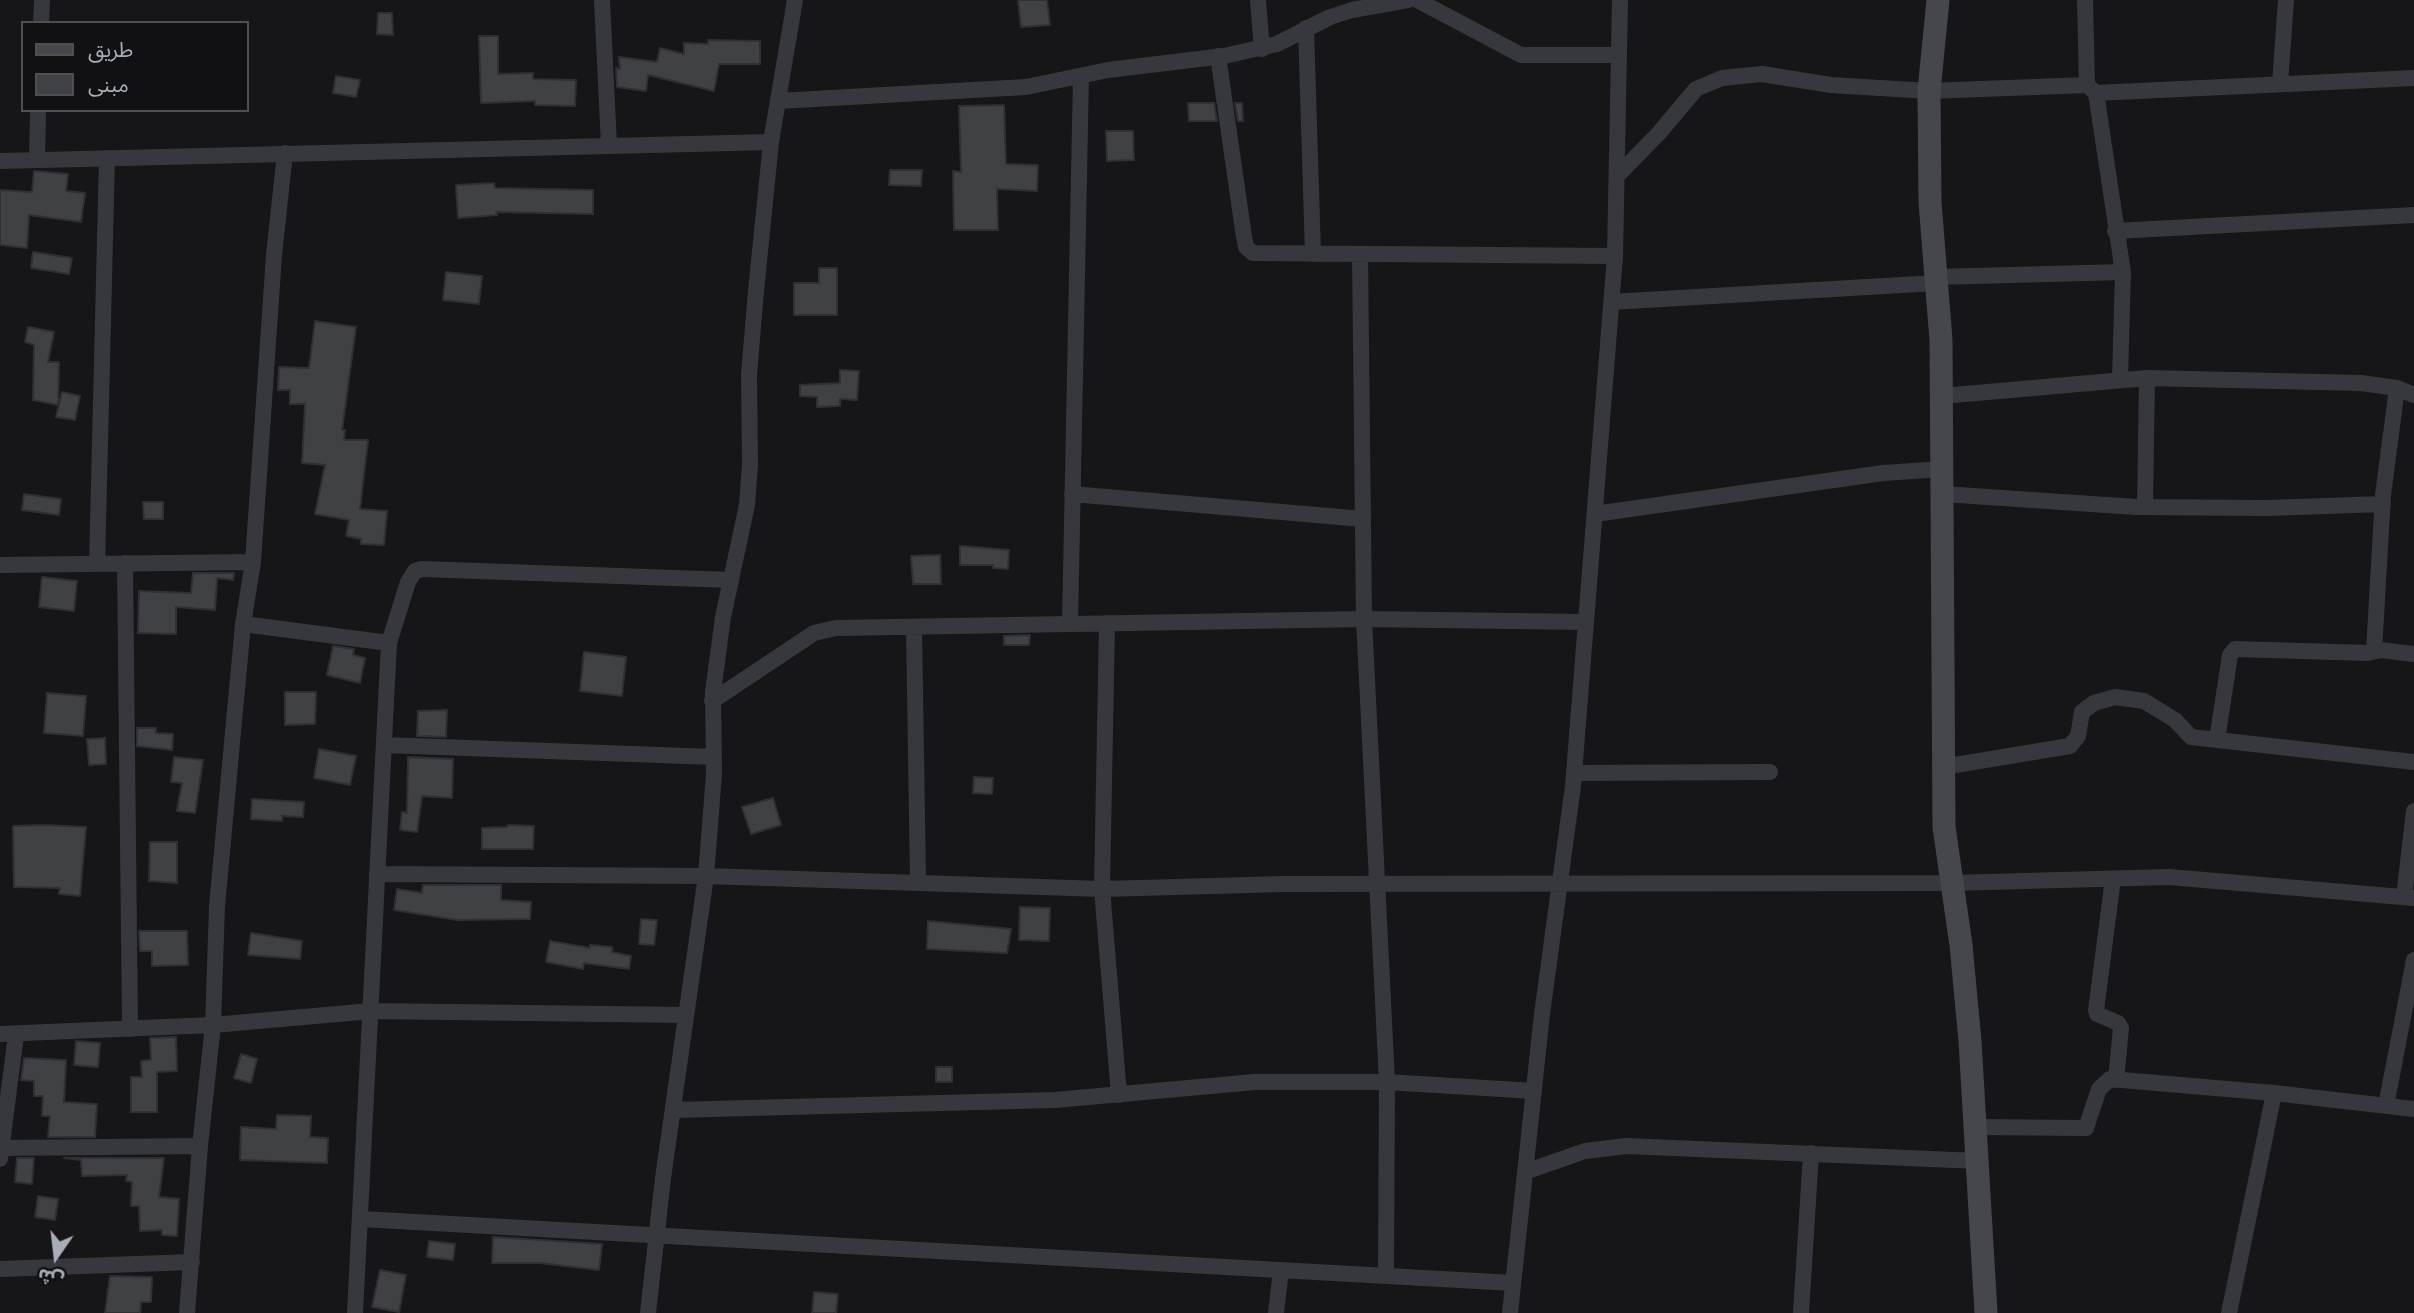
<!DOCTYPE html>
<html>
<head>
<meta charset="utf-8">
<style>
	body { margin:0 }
	#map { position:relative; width:2414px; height:1313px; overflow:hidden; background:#161618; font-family:Figtree,"Noto Sans Arabic",sans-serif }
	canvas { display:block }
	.legend { position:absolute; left:21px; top:21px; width:228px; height:91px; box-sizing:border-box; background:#111113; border:2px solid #4d4f55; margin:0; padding:9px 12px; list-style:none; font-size:21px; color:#a8adb8 }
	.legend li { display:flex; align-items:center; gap:14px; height:35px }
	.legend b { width:35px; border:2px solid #4d4f55 }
	.north { position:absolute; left:21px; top:1222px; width:70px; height:70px; -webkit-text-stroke:5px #111113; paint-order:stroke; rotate:194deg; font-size:19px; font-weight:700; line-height:28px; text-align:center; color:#a8adb8 }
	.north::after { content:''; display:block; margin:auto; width:24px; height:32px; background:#a8adb8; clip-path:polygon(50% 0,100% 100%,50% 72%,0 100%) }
</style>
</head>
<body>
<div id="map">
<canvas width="2414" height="1313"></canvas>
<ul class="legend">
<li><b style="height:9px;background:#45474d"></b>طريق</li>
<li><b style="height:19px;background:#404145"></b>مبنى</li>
</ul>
<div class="north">ش</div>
</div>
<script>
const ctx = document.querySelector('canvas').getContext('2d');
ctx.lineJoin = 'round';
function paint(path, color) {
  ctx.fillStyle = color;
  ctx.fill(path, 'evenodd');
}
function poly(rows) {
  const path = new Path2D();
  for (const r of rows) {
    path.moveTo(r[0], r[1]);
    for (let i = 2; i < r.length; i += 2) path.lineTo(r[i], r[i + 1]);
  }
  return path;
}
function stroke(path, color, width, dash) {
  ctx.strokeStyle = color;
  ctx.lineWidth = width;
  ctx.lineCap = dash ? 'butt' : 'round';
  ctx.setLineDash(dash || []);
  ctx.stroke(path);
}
const building = poly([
	[1018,0,1047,0,1050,25,1021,27,1018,0],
	[378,13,392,13,393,35,377,34,378,13],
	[479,36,498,36,498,74,533,73,533,79,576,80,575,106,535,105,535,101,481,103,479,36],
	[708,40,760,41,760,64,719,64,714,91,648,75,646,91,617,87,616,68,620,69,619,57,657,62,660,48,684,54,684,43,708,44,708,40],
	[336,76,360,80,356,97,333,93,336,76],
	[1188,103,1214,103,1217,121,1189,121,1188,103],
	[1235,103,1242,103,1243,121,1238,121,1235,103],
	[1004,105,1006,164,1038,165,1037,191,997,189,998,230,954,230,953,171,961,172,959,106,1004,105],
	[1106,131,1133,131,1134,160,1107,161,1106,131],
	[890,170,922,170,921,186,889,185,890,170],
	[34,171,68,174,66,191,85,193,81,222,29,215,27,248,0,245,0,190,32,192,34,171],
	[494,183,495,188,593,190,593,214,496,212,497,215,458,218,456,185,494,183],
	[33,252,72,258,69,274,31,268,33,252],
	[819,268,837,268,837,315,794,315,794,283,819,283,819,268],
	[446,272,482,276,479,304,443,300,446,272],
	[315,321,356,327,342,430,345,430,344,440,368,440,360,509,387,511,384,545,361,544,361,539,346,536,349,520,315,514,325,465,302,463,305,404,290,404,290,390,278,390,279,367,309,368,315,321],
	[28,327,54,332,48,362,59,362,58,405,33,400,34,345,25,342,28,327],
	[840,370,859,371,857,400,840,399,840,406,817,407,817,397,800,396,800,385,840,383,840,370],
	[62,392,80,396,75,420,56,417,62,392],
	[24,494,61,499,59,515,22,510,24,494],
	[143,502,163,502,163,519,144,519,143,502],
	[960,546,1009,550,1008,569,993,568,993,565,960,565,960,546],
	[940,555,941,584,913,584,911,556,940,555],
	[193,573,234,573,233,580,217,578,215,610,176,607,176,634,138,633,139,591,191,593,193,573],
	[42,577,77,581,74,611,39,607,42,577],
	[1030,635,1029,645,1004,645,1004,636,1030,635],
	[333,646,354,649,353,655,365,658,360,683,327,675,333,646],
	[584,652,626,657,622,696,580,691,584,652],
	[285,692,316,692,315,724,285,725,285,692],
	[47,693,86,696,83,736,44,733,47,693],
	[447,710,446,737,417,736,418,711,447,710],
	[137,728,156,728,156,733,173,734,172,750,137,746,137,728],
	[105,738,106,764,89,765,87,739,105,738],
	[319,749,356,756,350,785,314,778,319,749],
	[174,757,203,760,195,813,177,811,182,783,171,782,174,757],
	[408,757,453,759,452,798,422,796,417,832,400,830,402,812,407,813,408,757],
	[974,777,993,778,992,794,973,793,974,777],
	[773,798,781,825,751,834,742,807,773,798],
	[252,799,304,802,303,817,282,816,282,821,251,819,252,799],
	[44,825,86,827,80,896,59,894,60,888,14,887,13,826,44,825],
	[508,825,534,826,533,849,482,849,482,828,507,827,508,825],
	[150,842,177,842,177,883,149,881,150,842],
	[423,885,501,885,501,900,531,902,530,919,457,920,394,910,397,889,422,893,423,885],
	[1020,907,1050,908,1049,941,1019,940,1020,907],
	[641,919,657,920,654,945,639,944,641,919],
	[928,921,1011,929,1007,953,927,949,928,921],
	[139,931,187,931,188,965,152,966,152,951,140,951,139,931],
	[251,933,302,941,300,959,248,955,251,933],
	[550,941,590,948,590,945,612,947,612,952,631,956,629,969,584,963,583,969,546,962,550,941],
	[176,1037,177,1071,157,1072,157,1112,131,1112,131,1077,142,1077,141,1061,151,1060,150,1038,176,1037],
	[76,1041,100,1043,98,1067,74,1065,76,1041],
	[241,1054,257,1059,251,1083,234,1078,241,1054],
	[24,1058,66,1060,64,1102,97,1104,95,1137,48,1137,50,1116,42,1116,43,1096,34,1096,34,1081,21,1080,24,1058],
	[936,1067,952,1067,952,1082,936,1082,936,1067],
	[277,1115,311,1116,310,1137,328,1138,327,1163,240,1160,241,1127,276,1129,277,1115],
	[17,1158,34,1158,32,1184,15,1182,17,1158],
	[64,1158,164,1158,159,1197,179,1199,177,1236,162,1235,162,1230,140,1231,139,1206,131,1206,132,1182,126,1181,127,1175,82,1176,81,1160,64,1158],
	[38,1196,58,1199,55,1220,35,1217,38,1196],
	[493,1237,602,1244,599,1270,540,1263,492,1263,493,1237],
	[429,1241,455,1244,453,1260,427,1257,429,1241],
	[380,1270,406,1275,399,1312,372,1307,380,1270],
	[110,1276,152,1277,151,1302,141,1302,140,1313,105,1313,110,1276],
	[814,1292,838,1294,836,1313,812,1313,814,1292]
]);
const street = poly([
	[602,0,609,145],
	[1258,0,1262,49],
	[1417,0,1521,55,1619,55],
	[2085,0,2087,85],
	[41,23,42,0],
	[1306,28,1313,254],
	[1218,56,1244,237,1246,247,1253,253,1615,256],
	[2280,84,2286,0],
	[2096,93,2123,272,2120,379],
	[778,101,1026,87,1108,70,1224,56,1277,44,1330,17,1352,10,1408,0],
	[37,160,38,110],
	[0,161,771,142],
	[1617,176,1659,133,1696,89,1722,78,1762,74,1831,85,1929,91,2087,85,2096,93,2414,78],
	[2115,231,2414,215],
	[1360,254,1364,619,1387,1082,1386,1276],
	[1936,277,2123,272],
	[1611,302,1936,283],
	[1942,396,2147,378,2361,383,2397,388,2414,395],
	[1072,494,1363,519],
	[1943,494,2136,507,2267,508,2383,504],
	[2145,507,2147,378],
	[1595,514,1883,473,1943,469],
	[125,563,130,1029],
	[97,564,107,158],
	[0,565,253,562],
	[1107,623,1102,889,1119,1095],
	[243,624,389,643],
	[1070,624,1081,76],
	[914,627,918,882],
	[2374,651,2383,495,2397,388],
	[712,701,814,633,836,628,1364,619,1586,622],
	[2217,740,2230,655,2235,649,2368,653,2381,650,2414,654],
	[384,745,714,757],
	[1943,767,2070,746,2078,736,2082,712,2094,703,2115,697,2144,701,2175,720,2191,737,2414,762],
	[1574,773,1770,772],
	[377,874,706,876,1102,889,1284,884,1952,883,2169,877,2414,898],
	[2113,879,2096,1010,2097,1014,2118,1023,2121,1028,2116,1080],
	[2404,897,2414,811],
	[0,1034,213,1025,371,1011,686,1015],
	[2386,1106,2414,960],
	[673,1110,1055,1100,1255,1082,1387,1082,1534,1091],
	[1977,1127,2086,1128,2099,1089,2110,1079,2274,1093,2414,1109],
	[2,1148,200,1146],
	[0,1159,16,1035],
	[1525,1172,1585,1151,1626,1146,1978,1161],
	[361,1219,1513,1283],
	[0,1269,192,1262],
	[187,1313,200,1146,213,1025,217,906,243,624,253,562,274,255,285,153],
	[355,1313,389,643,408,582,415,571,422,569,731,580],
	[648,1313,663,1178,706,876,714,774,713,692,723,617,747,505,750,465,749,375,756,291,771,142,795,0],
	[1276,1313,1281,1270],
	[1510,1313,1542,1014,1573,786,1615,256,1620,0],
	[1801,1313,1811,1153],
	[2229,1313,2274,1093]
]);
const secondary = poly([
	[1938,0,1929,91,1930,202,1941,340,1944,827,1961,945,1970,1041,1986,1313]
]);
paint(building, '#404145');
stroke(building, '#303034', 2);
stroke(street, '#37383d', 16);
stroke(secondary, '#45474d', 23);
</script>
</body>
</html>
